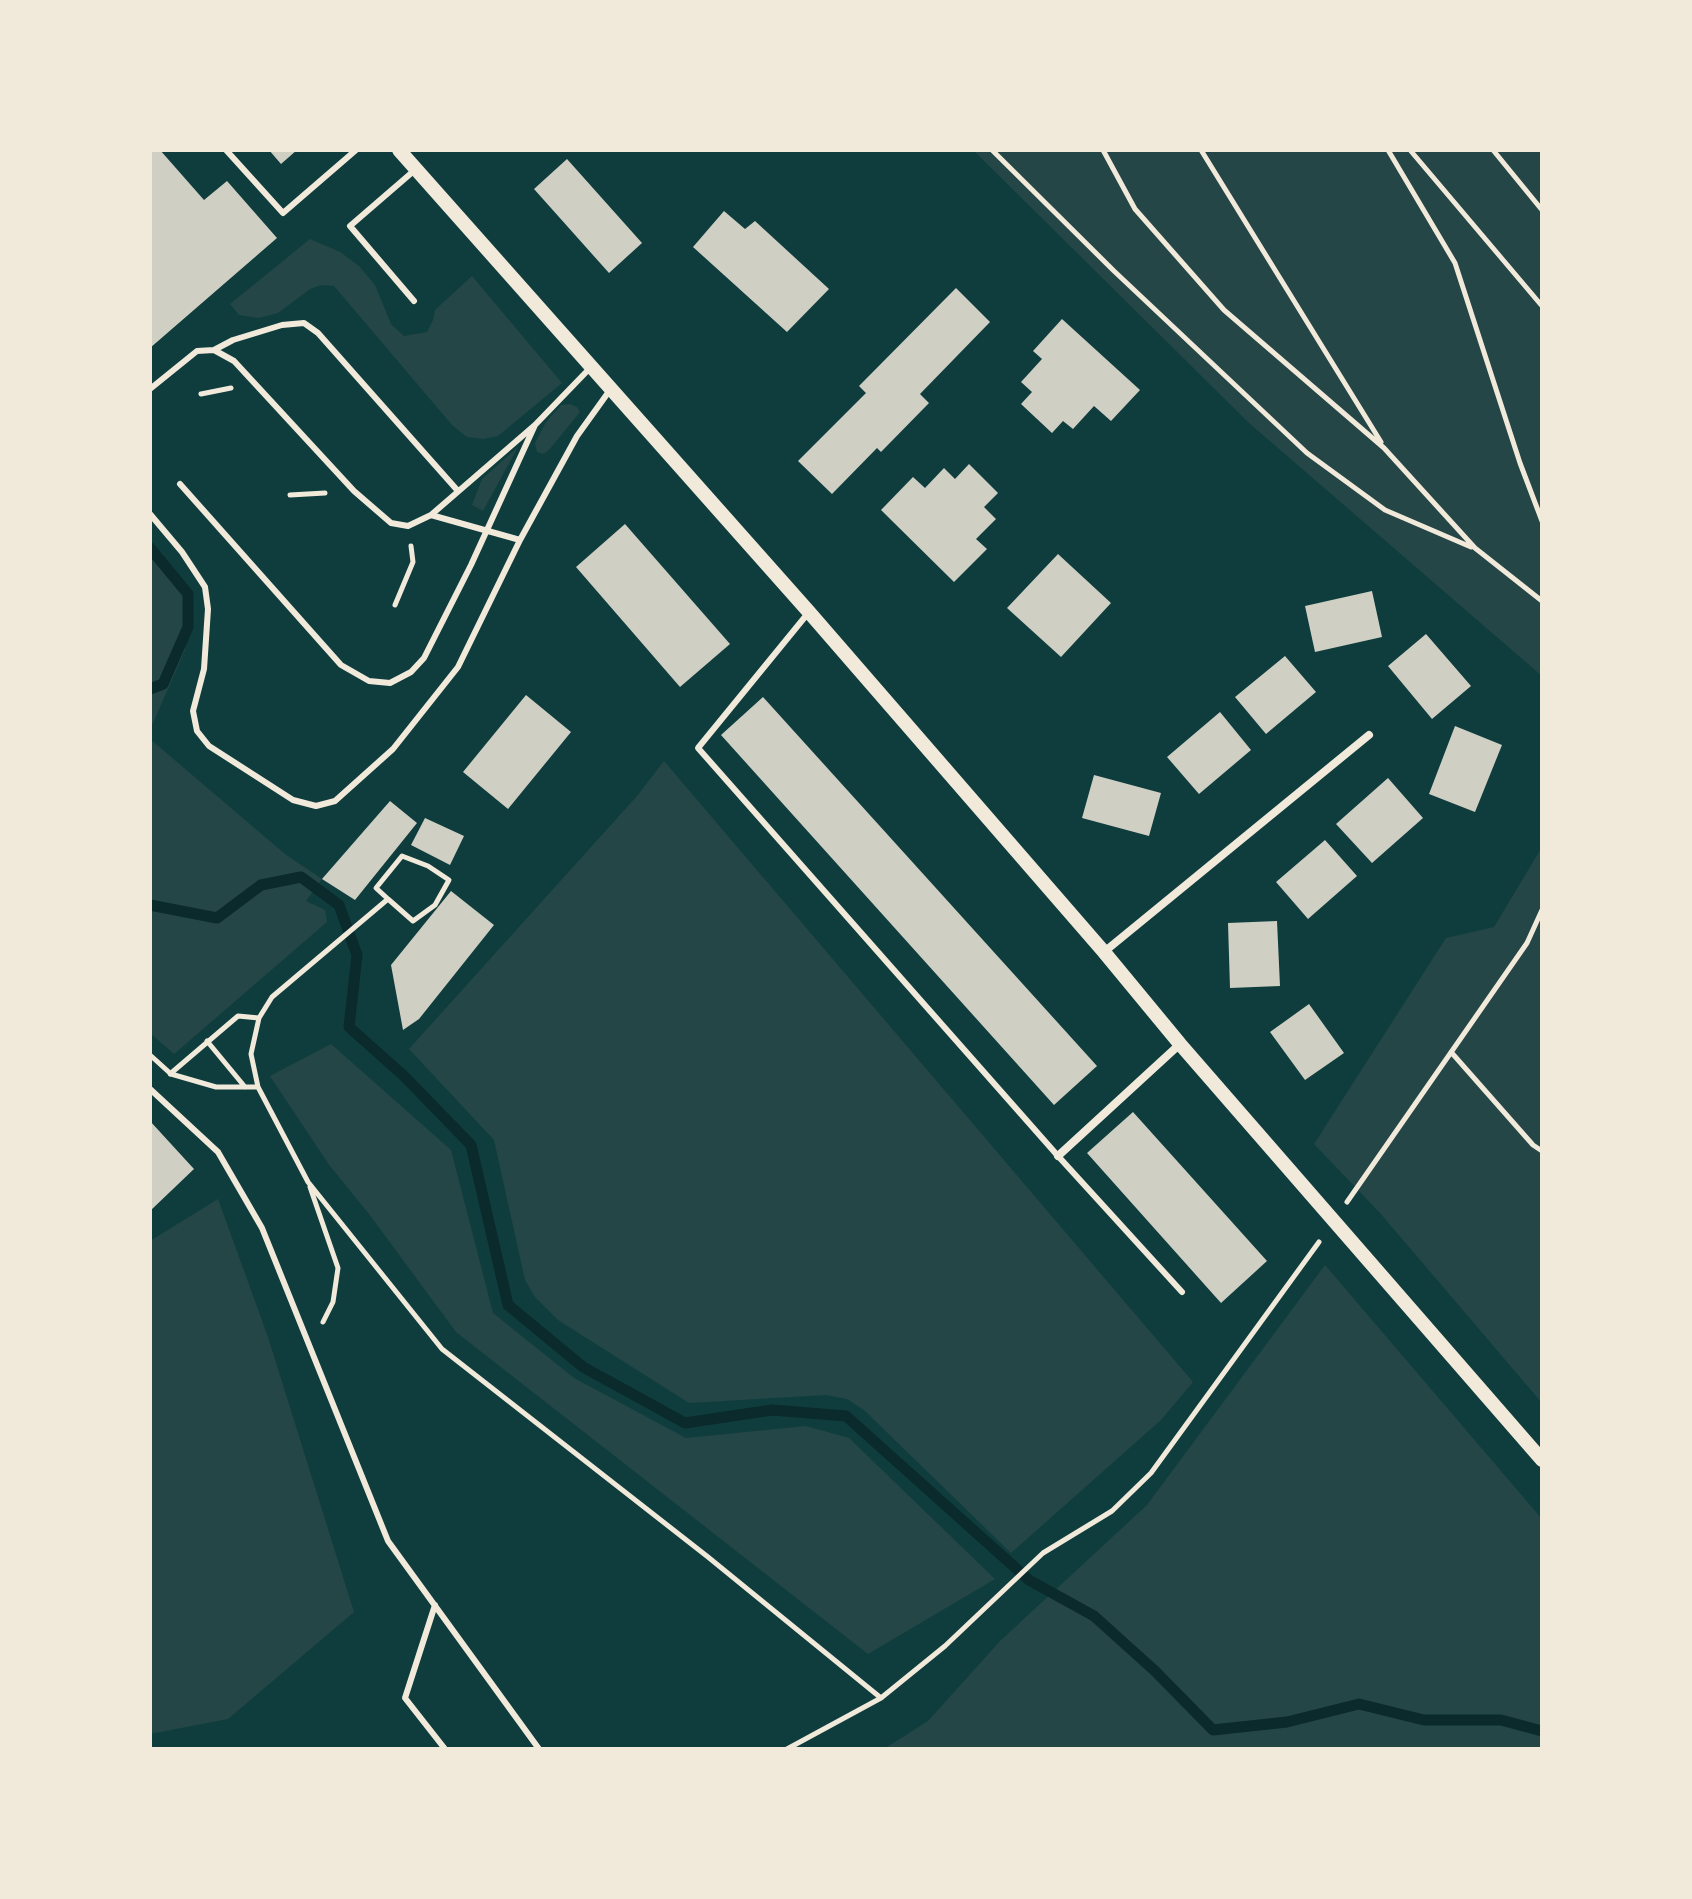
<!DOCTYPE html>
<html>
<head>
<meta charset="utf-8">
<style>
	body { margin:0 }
	#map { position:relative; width:1692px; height:1899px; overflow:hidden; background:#0f3d3e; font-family:Arial,sans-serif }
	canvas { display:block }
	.frame { position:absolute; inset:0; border:152px solid #f1e9da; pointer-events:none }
</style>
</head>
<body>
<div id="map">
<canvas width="1692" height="1899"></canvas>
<div class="frame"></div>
</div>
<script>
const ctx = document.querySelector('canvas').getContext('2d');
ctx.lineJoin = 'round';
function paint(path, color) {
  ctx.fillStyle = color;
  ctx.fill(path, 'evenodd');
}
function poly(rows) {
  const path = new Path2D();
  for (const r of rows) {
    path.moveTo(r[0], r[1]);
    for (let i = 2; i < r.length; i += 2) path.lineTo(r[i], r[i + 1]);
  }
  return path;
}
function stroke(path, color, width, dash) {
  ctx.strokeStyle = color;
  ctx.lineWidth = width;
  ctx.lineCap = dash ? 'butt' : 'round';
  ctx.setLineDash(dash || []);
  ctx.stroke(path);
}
const green = poly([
	[973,150,1542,150,1542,676,1249,423],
	[310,239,340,252,359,266,375,285,391,324,404,336,427,332,433,320,435,310,472,276,562,383,498,436,483,439,467,437,452,425,334,286,321,285,310,289,278,313,259,318,239,315,230,304],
	[570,404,577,407,580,412,549,450,543,454,537,452,535,443,546,422,561,405],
	[518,447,483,511,472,505,482,479],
	[150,542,189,595,185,650,150,730],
	[150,739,285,854,322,879,306,901,325,910,327,922,174,1054,150,1033],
	[664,761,1193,1382,1161,1420,1011,1553,864,1410,847,1399,826,1395,689,1403,558,1320,535,1297,525,1280,494,1140,409,1049,637,796],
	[1542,847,1542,1403,1380,1213,1314,1144,1446,938,1494,927],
	[331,1044,451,1150,493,1313,574,1378,686,1438,806,1426,849,1438,995,1579,868,1654,456,1332,369,1214,330,1166,270,1076],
	[218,1199,268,1337,354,1612,228,1719,150,1734,150,1241],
	[1325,1265,1542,1519,1542,1749,884,1749,928,1721,1000,1641,1147,1505]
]);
const stream = poly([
	[150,548,188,594,188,627,163,684,150,689],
	[150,905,217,918,261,885,301,877,339,905,357,955,349,1027,404,1076,471,1145,508,1305,583,1367,685,1423,772,1410,846,1416,1029,1580,1094,1616,1155,1671,1213,1730,1287,1722,1359,1704,1424,1720,1501,1720,1542,1731]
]);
const building = poly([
	[150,150,160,150,204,200,227,181,277,238,150,348],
	[269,150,297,150,281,164],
	[567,159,642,243,609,273,534,189],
	[724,211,745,229,755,221,829,289,787,332,693,247],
	[956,288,990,322,920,394,929,403,881,452,877,448,832,494,798,461,866,393,859,386],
	[1062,319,1140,390,1111,421,1094,406,1073,429,1063,421,1052,433,1021,404,1032,392,1021,382,1042,359,1033,351],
	[969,464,998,493,984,507,996,519,976,539,987,549,954,582,881,510,913,477,925,488,944,468,955,479],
	[625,524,730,644,680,687,576,567],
	[1058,554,1111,603,1061,657,1007,608],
	[1372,591,1382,637,1315,652,1305,606],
	[1426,634,1471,686,1432,719,1388,666],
	[1285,656,1316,692,1266,734,1235,697],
	[526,695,571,732,508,809,463,772],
	[763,697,1097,1066,1054,1105,721,735],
	[1220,712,1251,750,1199,794,1167,757],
	[1455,726,1502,745,1475,812,1429,794],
	[1094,775,1161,793,1149,836,1082,818],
	[1388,778,1423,818,1372,863,1336,824],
	[390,801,417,823,355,900,322,879],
	[425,818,464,836,450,865,411,845],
	[1325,840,1357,876,1308,919,1276,882],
	[451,891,494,925,419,1019,403,1030,391,965],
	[1277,921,1280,986,1230,988,1228,923],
	[1309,1004,1344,1053,1305,1080,1270,1032],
	[1133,1112,1267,1261,1221,1303,1087,1153],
	[150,1121,194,1169,150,1211]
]);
const path = poly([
	[992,150,1114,271,1307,453,1385,510,1471,547],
	[1103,150,1135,209,1224,310,1384,448,1475,548,1542,601],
	[1201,150,1381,442],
	[1388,150,1455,263,1520,463,1542,521],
	[1410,150,1542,306],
	[1493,150,1542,210],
	[201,394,231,388],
	[290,495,325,493],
	[395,605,413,562,411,546],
	[207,1041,245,1087],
	[1451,1052,1533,1145,1542,1151],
	[150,1055,171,1074,216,1087,258,1087,308,1182,442,1349,708,1557,881,1698],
	[170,1074,238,1016,259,1018],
	[258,1087,251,1054,259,1018,272,997,388,899,413,921,435,905,449,880,428,866,402,856,376,888,388,899],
	[310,1187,338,1268,333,1302,323,1322],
	[1347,1202,1527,943,1542,910],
	[787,1749,881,1698,945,1646,1043,1553,1112,1511,1151,1473,1319,1242]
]);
const service = poly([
	[226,150,283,213,356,150],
	[414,301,350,226,416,169],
	[214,350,233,340,282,325,304,323,318,333,458,491],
	[150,389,197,351,214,350,234,361,354,491,391,523,408,526,431,515,535,425,591,367],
	[180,484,341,665,369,681,390,683,411,672,424,658,471,565,535,425],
	[150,514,182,552,205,587,208,609,204,669,193,711,197,731,209,746,293,800,316,806,335,801,393,749,458,667,520,540,577,436,610,390],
	[431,515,520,540],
	[809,612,698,748,1058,1156,1182,1292],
	[150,1089,218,1152,262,1228,388,1541,539,1749],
	[435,1605,405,1698,445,1749]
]);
const minor = poly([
	[1104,952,1369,735],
	[1058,1156,1180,1044]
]);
const tertiary = poly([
	[399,150,809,612,1104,952,1180,1044,1542,1460]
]);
paint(green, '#244646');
stroke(stream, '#0a2a2b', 11);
paint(building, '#cfcfc3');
stroke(path, '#f1e9da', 5);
stroke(service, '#f1e9da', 6);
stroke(minor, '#f1e9da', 8);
stroke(tertiary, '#f1e9da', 14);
</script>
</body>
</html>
